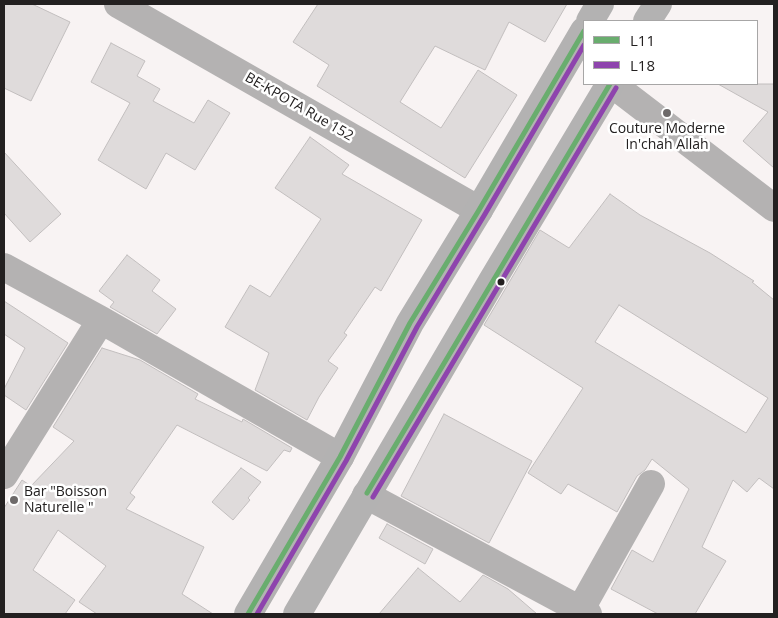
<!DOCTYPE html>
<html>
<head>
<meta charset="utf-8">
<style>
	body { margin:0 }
	#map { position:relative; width:778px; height:618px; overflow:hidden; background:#f8f3f3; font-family:"Open Sans",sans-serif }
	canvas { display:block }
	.frame { position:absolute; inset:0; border:5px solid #232020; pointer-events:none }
	.legend { position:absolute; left:583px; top:20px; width:175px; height:65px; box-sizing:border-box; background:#fff; border:1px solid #a7a6a6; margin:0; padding:6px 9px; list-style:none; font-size:15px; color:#232020 }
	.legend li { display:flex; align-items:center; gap:10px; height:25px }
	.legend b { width:25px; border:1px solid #a7a6a6 }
</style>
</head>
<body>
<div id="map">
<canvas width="778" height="618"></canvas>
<div class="frame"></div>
<ul class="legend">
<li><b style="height:6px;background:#69ad6e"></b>L11</li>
<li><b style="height:6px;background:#8e44ad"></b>L18</li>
</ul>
</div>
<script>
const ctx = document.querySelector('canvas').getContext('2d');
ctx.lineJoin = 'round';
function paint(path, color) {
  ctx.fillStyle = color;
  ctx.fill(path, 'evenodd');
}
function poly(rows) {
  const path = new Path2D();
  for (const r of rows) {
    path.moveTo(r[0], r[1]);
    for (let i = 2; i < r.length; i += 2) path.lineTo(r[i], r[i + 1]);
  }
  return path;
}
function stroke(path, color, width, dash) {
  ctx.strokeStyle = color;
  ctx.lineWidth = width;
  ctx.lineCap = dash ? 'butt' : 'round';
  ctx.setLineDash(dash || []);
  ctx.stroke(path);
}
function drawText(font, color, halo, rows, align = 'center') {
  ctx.font = font + ' "Open Sans",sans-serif';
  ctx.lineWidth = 5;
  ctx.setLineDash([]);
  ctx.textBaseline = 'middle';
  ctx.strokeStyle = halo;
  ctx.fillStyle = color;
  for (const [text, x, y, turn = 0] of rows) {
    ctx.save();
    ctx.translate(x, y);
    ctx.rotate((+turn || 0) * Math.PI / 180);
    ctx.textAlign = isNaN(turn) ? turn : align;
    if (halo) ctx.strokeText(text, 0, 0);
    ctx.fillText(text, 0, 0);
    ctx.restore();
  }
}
const building = poly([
	[4,4,32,4,70,22,31,101,4,88,4,4],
	[318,4,567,4,545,42,509,22,485,70,435,46,400,102,441,128,478,70,517,95,465,178,317,86,329,65,293,42,318,4],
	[111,43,145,61,137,76,160,89,153,101,194,123,208,100,230,113,195,170,166,153,146,189,98,160,130,103,91,82,111,43],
	[718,84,774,84,774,168,743,141,768,112,718,84],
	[310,137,349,165,342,174,422,220,381,291,375,287,344,333,347,335,328,361,338,368,319,397,307,420,255,390,269,353,225,327,250,285,270,297,321,219,275,188,310,137],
	[4,152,61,214,30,242,4,213,4,152],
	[610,194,640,215,710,253,754,281,752,282,774,300,774,489,759,478,747,492,733,480,702,547,726,561,695,614,658,614,611,589,632,550,653,562,689,489,652,459,645,470,637,476,617,512,568,484,561,494,528,473,583,388,484,325,540,230,569,248,610,194],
	[619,305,768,398,746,433,595,342,619,305],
	[127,255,160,280,152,291,176,309,157,334,110,307,114,302,99,291,127,255],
	[4,301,68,343,26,410,4,395,4,389,25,348,4,334,4,301],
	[102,348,140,360,198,394,195,399,242,422,243,419,292,448,290,452,284,450,267,471,177,425,130,493,135,497,126,509,204,547,182,594,213,614,97,614,79,602,106,566,58,530,33,570,75,600,65,614,4,614,4,508,22,480,31,486,74,441,53,427,102,348],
	[444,414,532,461,489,543,401,496,444,414],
	[241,468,261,482,248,498,250,500,233,520,212,502,241,468],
	[387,524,433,549,425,564,379,538,387,524],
	[418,568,460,602,483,575,508,589,537,614,379,614,418,568]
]);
const minor = poly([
	[118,4,479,210],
	[612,84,774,208],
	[4,267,101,320,340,457],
	[4,475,101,320],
	[366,495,588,614],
	[578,614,651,484]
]);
const secondary = poly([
	[590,21,600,4],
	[647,21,658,4],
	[248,614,340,457,410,323,479,210,584,31],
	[297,614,492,281,610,84]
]);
const bus1 = poly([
	[367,493,610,84],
	[248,614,340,457,410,323,479,210,584,31]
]);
const bus2 = poly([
	[373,497,616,88],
	[257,614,346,461,417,327,485,214,584,45]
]);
const markers = [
	[667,113,5,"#6e6a6a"],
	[501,282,4.5,"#232020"],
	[14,500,5,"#6e6a6a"]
];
const streetNames = [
	["BE-KPOTA Rue 152",299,107,30]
];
const poiNames = [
	["Couture Moderne",667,129],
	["In'chah Allah",667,145],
	["Bar \"Boisson",24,492,"left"],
	["Naturelle \"",24,508,"left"]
];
paint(building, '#dfdbdb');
stroke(building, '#c2bebe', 1);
stroke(minor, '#b4b2b2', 28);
stroke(secondary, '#b3b2b2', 28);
stroke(bus1, '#69ad6e', 5);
stroke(bus2, '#8e44ad', 5);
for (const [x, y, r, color] of markers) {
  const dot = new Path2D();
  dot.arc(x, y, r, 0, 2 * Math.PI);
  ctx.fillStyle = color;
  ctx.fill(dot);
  stroke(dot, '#fff', 2);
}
drawText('14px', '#232020', '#fff', streetNames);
drawText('14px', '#232020', '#fff', poiNames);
</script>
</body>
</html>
